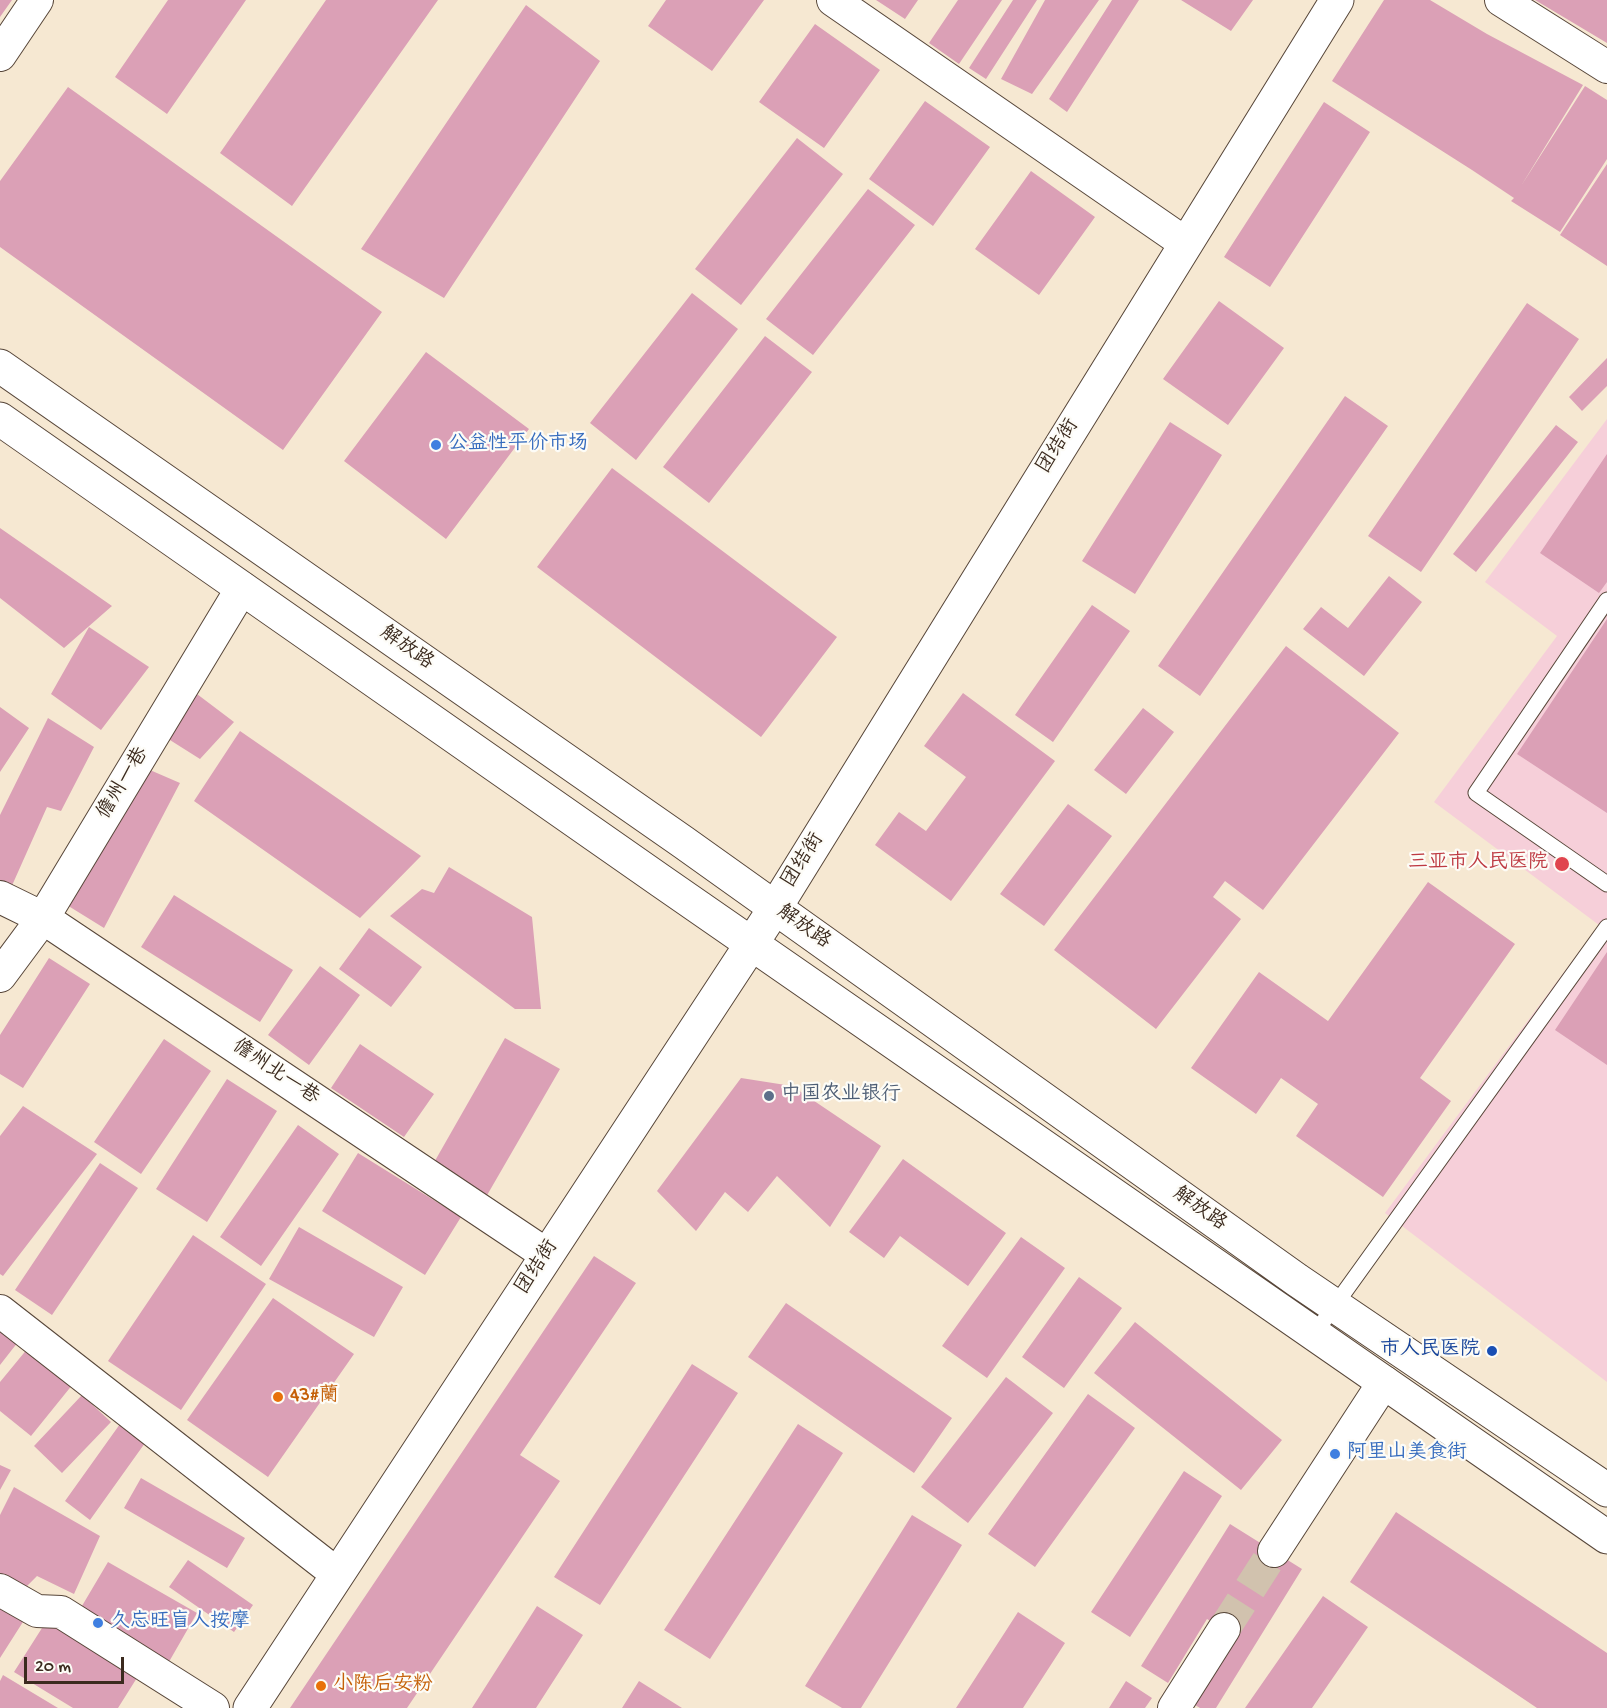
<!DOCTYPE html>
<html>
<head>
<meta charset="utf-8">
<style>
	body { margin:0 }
	#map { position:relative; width:1607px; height:1708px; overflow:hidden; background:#f6e8d2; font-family:"Gochi Hand",sans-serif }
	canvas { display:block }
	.scale { position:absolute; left:24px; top:1657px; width:100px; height:27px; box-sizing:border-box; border:3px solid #3b2a1e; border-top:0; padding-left:8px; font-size:18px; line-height:21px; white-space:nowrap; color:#3b2a1e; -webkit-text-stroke:4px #fdfcf7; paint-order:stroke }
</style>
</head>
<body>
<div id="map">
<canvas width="1607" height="1708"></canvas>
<div class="scale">20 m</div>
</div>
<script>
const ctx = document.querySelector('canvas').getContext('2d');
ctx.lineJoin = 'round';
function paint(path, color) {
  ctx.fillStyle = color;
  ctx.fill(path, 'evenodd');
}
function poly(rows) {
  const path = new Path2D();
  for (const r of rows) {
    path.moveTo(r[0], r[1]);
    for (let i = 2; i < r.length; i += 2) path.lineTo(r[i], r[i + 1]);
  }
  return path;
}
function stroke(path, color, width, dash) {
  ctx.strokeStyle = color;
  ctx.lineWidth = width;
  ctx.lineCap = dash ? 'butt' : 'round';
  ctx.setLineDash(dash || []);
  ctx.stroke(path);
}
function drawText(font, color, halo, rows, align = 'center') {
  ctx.font = font + ' "Gochi Hand","LXGW WenKai TC",sans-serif';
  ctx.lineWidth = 4.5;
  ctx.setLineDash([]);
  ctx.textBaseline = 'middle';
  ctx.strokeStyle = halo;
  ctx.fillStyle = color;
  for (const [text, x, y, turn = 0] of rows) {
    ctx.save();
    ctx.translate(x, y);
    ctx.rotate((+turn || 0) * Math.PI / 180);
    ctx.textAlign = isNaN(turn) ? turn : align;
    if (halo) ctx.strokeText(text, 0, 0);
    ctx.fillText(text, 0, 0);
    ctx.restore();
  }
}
const built = poly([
	[1607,419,1607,1382,1385,1213,1599,925,1434,802,1557,636,1485,582]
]);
const building = poly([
	[0,0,12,0,0,17],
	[168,0,246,0,167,114,115,77],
	[326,0,438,0,292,206,220,153],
	[666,0,764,0,712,71,648,26],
	[876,0,918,0,905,19],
	[958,0,1002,0,959,64,929,43],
	[1013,0,1037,0,986,79,969,68],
	[1045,0,1099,0,1032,94,1001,79],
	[1112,0,1139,0,1067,112,1049,99],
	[1181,0,1253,0,1231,31],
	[1384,0,1430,0,1487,34,1583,85,1521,186,1585,86,1607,100,1607,159,1560,232,1511,201,1514,198,1472,170,1332,81],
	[1535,0,1607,0,1607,43],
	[526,5,600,61,444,298,361,249],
	[815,24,880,70,824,148,759,102],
	[68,87,382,312,283,450,0,247,0,181],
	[925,101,990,147,933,226,869,179],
	[1324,102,1370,132,1270,287,1224,257],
	[797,138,843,174,741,305,695,269],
	[1607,164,1607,266,1560,235],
	[1031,171,1095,217,1039,295,975,249],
	[868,189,915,225,813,355,766,319],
	[692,293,738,329,636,460,590,423],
	[1219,301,1284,348,1228,425,1163,379],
	[1527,303,1579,339,1421,572,1368,536],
	[765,336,812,372,709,503,663,467],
	[426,352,529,429,446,539,344,461],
	[1607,358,1607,386,1582,411,1569,397],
	[1345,396,1388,426,1200,696,1158,666],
	[1170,422,1222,455,1135,594,1082,561],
	[1556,425,1578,442,1476,572,1453,554],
	[1607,454,1607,582,1599,593,1540,553],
	[612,468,837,637,761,737,537,567],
	[0,528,112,606,64,648,0,598],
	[1389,576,1422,602,1364,676,1303,629,1321,607,1348,628],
	[1092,605,1130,631,1053,742,1015,715],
	[1607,619,1607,813,1517,754],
	[89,627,149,667,101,730,51,694],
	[1286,646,1399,733,1263,910,1225,881,1213,897,1241,919,1156,1029,1054,950],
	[193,691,234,722,200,759,162,735],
	[963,693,1055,761,951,901,875,845,899,812,926,831,966,777,924,746],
	[0,707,29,728,0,772],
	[1143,708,1174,732,1126,794,1094,770],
	[48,718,94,747,61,811,47,807,10,890,0,886,0,815],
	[240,731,421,856,360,918,194,801],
	[143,767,180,783,104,928,62,902],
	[1068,804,1112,836,1044,926,1000,894],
	[449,867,532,917,541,1009,515,1009,390,916,422,889,434,893],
	[1428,882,1515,944,1420,1078,1451,1101,1383,1197,1296,1136,1318,1104,1281,1078,1256,1114,1191,1068,1259,972,1328,1021],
	[174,895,293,970,260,1022,141,947],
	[369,928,422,967,391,1007,339,969],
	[1607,952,1607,1065,1555,1030],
	[49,958,90,984,23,1088,0,1074,0,1035],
	[320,966,360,995,309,1065,268,1035],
	[505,1038,560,1069,486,1197,432,1166],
	[164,1039,211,1071,141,1174,94,1142],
	[360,1044,434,1094,404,1137,331,1088],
	[741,1078,792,1086,881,1146,830,1227,777,1176,748,1212,725,1192,696,1231,657,1191],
	[227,1079,277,1111,207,1222,156,1189],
	[23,1106,97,1154,3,1276,0,1274,0,1136],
	[298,1125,339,1154,261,1266,220,1237],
	[358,1153,461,1217,425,1275,322,1211],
	[903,1159,1006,1233,968,1286,900,1236,884,1258,849,1232],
	[100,1163,138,1188,52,1315,15,1290],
	[299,1227,403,1287,374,1337,269,1279],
	[193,1235,266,1284,181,1410,108,1361],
	[1021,1237,1065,1268,987,1378,942,1346],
	[594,1256,636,1283,520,1455,560,1481,407,1708,290,1708],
	[1079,1277,1122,1308,1064,1388,1022,1357],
	[273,1298,354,1354,268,1477,187,1420],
	[786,1303,952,1418,914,1473,748,1357],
	[1135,1322,1282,1440,1241,1490,1094,1373],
	[0,1328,18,1342,0,1365],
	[28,1348,73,1384,31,1436,0,1411,0,1382],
	[692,1364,738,1393,600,1605,554,1577],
	[1006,1377,1053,1413,968,1523,921,1487],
	[1088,1394,1135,1428,1035,1567,988,1534],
	[82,1395,111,1422,62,1473,34,1446],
	[120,1424,145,1443,90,1520,65,1501],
	[798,1424,843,1453,710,1659,664,1630],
	[0,1465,11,1470,0,1490],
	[1184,1471,1222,1496,1130,1637,1091,1612],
	[141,1478,245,1538,227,1568,124,1508],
	[14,1487,100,1536,74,1594,37,1576,23,1590,0,1573,0,1515],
	[1396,1512,1607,1653,1607,1708,1537,1708,1350,1582],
	[912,1515,962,1545,861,1708,842,1708,805,1686],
	[1230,1524,1302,1569,1216,1708,1200,1708,1187,1700,1229,1632,1207,1619,1168,1683,1141,1666],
	[188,1560,253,1605,234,1632,169,1587],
	[108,1562,197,1613,166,1667,76,1616],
	[1323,1596,1368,1627,1312,1708,1245,1708],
	[0,1598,28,1614,0,1658],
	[537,1606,583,1635,536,1708,472,1708],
	[1018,1612,1065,1643,1023,1708,956,1708],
	[49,1617,140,1673,118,1708,73,1708,14,1672],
	[3,1675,58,1708,0,1708,0,1681],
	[639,1681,682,1708,622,1708],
	[1126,1681,1152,1698,1145,1708,1109,1708]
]);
const streetTunnel = poly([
	[1224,1629,1274,1551]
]);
const lane = poly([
	[1607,600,1476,793,1607,884],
	[1315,1333,1607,927]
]);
const street = poly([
	[833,0,1185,243],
	[1501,0,1607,67],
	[0,55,37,0],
	[0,897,43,918,547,1255],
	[0,976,43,918,242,588],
	[0,1311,337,1574],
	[1274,1551,1384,1382],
	[0,1590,37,1611,61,1612,213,1708],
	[1174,1708,1224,1629]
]);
const secondary = poly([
	[250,1708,775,908,1337,0]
]);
const primary = poly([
	[0,366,683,842,1297,1280,1607,1490],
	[0,419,661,881,1607,1537]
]);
const markers = [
	[436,445,6,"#3f7fe0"],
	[1562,864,8,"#e0444e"],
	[769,1096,6,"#5c6f8a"],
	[1492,1351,6,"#1a4fb4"],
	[278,1397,6,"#e8710a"],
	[1335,1454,6,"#3f7fe0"],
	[98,1623,6,"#3f7fe0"],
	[321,1686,6,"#e8710a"]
];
const shopNames = [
	["公益性平价市场",448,445],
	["阿里山美食街",1347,1454],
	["久忘旺盲人按摩",110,1623]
];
const streetNames = [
	["团结街",1059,447,-58],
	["解放路",406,649,35],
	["儋州一巷",124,784,-59],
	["团结街",804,861,-58],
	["解放路",803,928,35],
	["儋州北一巷",275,1073,34],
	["解放路",1199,1210,35],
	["团结街",538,1268,-57]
];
const healthNames = [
	["三亚市人民医院",1548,864]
];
const serviceNames = [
	["中国农业银行",781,1096]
];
const transitNames = [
	["市人民医院",1480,1351]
];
const foodNames = [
	["43#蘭",290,1397],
	["小陈后安粉",333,1686]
];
paint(built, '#f6cfd9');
paint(building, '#dba0b6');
stroke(streetTunnel, '#d1c2ae', 32, [32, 16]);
stroke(lane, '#574639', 17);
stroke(street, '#574639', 34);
stroke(secondary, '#574639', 35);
stroke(primary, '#574639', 35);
stroke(lane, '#fff', 15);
stroke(street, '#fff', 32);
stroke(secondary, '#fff', 33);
stroke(primary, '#fff', 33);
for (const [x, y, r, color] of markers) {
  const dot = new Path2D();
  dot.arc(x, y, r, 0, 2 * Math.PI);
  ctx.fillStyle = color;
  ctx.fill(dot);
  stroke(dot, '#fdfcf7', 2);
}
drawText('20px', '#366cbe', '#fdfcf7', shopNames, 'left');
drawText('20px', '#3b2a1e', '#fdfcf7', streetNames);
drawText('20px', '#be3a42', '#fdfcf7', healthNames, 'right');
drawText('20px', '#4e5e75', '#fdfcf7', serviceNames, 'left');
drawText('20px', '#164399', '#fdfcf7', transitNames, 'right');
drawText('20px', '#c56008', '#fdfcf7', foodNames, 'left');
</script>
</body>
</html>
